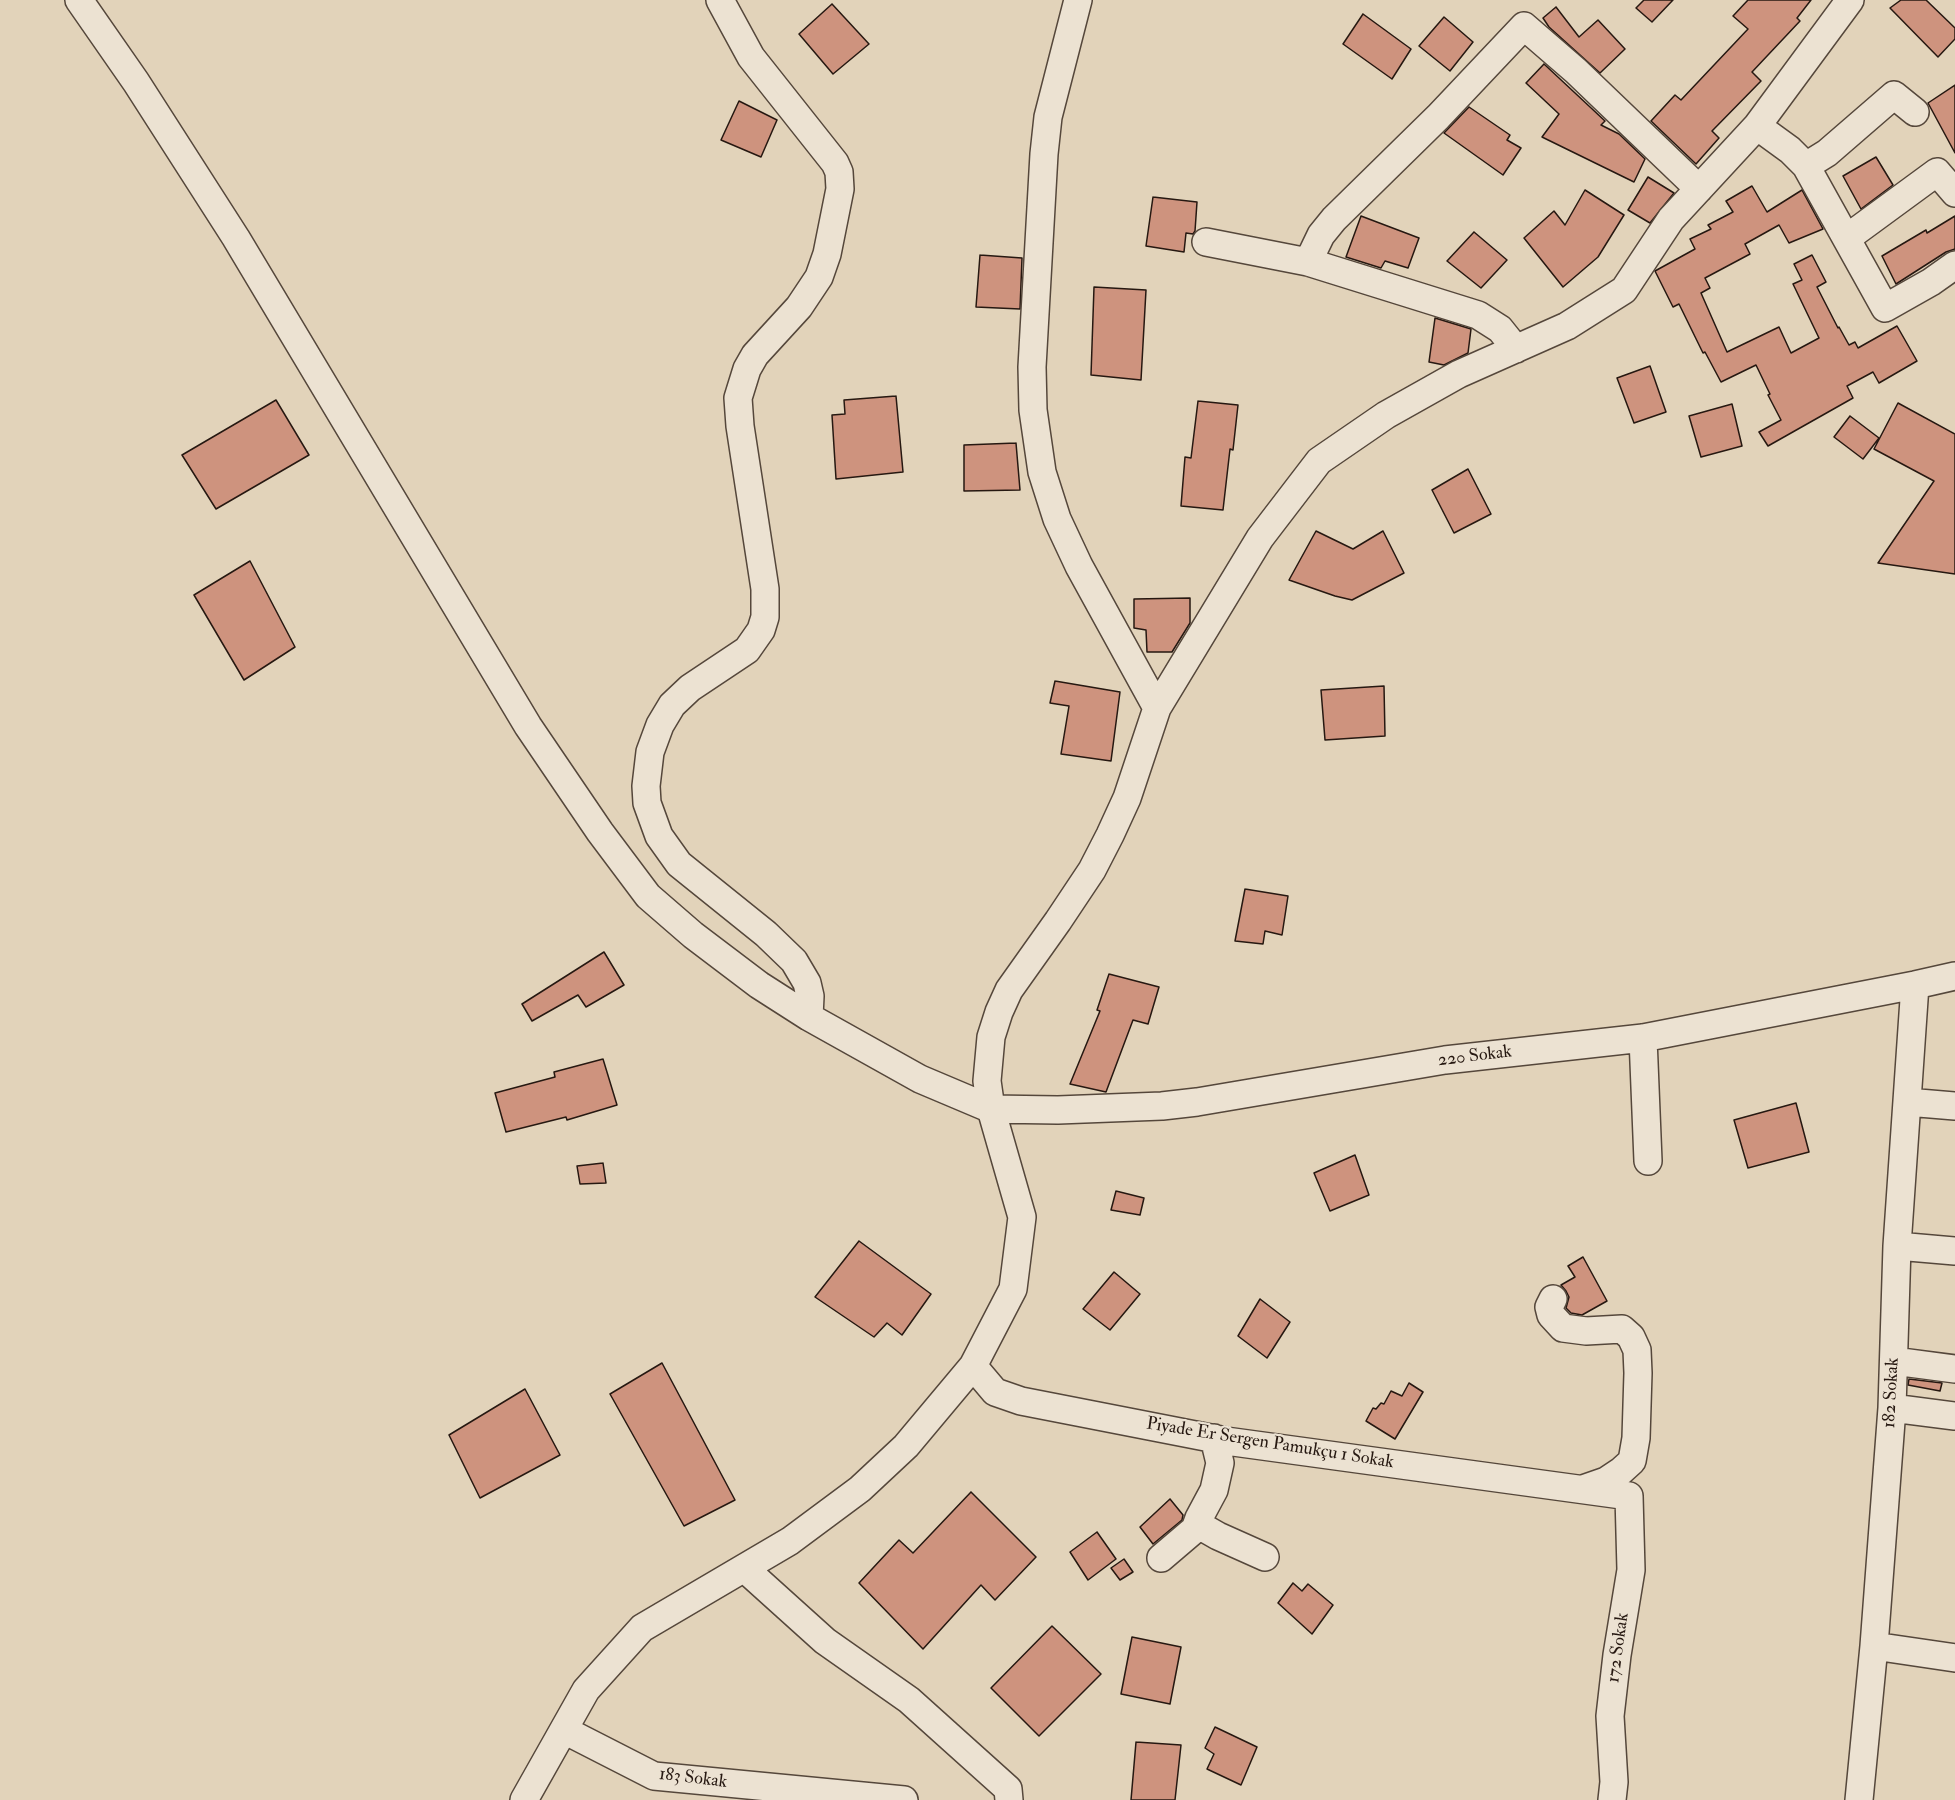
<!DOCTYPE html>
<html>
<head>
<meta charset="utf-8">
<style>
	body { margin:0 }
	canvas { display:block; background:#e2d3ba }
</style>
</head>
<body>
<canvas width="1955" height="1800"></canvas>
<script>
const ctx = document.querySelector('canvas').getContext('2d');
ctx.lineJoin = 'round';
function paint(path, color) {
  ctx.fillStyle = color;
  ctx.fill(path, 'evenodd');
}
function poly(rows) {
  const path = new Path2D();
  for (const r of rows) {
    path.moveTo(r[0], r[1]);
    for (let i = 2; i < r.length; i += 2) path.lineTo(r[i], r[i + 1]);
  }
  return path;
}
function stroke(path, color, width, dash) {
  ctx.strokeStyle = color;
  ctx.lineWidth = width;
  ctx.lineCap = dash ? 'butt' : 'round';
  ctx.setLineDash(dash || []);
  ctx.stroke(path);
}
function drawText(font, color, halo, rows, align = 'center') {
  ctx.font = font + ' "IM FELL Double Pica",serif';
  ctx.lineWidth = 4.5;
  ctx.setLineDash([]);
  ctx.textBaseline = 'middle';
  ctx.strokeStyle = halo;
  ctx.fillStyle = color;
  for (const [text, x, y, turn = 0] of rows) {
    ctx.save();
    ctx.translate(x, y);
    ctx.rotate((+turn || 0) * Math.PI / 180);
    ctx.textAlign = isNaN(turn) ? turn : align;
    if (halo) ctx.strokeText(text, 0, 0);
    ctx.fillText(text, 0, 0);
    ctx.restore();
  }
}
const building = poly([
	[1644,0,1673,0,1652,22,1636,8,1644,0],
	[1748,0,1811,0,1797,18,1800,21,1752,72,1761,81,1712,131,1719,138,1696,164,1651,121,1675,95,1681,100,1748,29,1733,16,1748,0],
	[1901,0,1926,0,1955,28,1955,39,1938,57,1890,8,1901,0],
	[832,4,869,44,833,74,799,34,832,4],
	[1556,7,1579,37,1598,20,1625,49,1600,73,1549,27,1543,18,1556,7],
	[1363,14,1411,49,1392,79,1343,44,1363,14],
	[1444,17,1473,42,1450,71,1419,46,1444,17],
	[1544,64,1605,121,1601,125,1619,134,1645,159,1634,182,1542,137,1559,114,1526,83,1544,64],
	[1955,85,1955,153,1928,103,1955,85],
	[739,101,777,120,761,157,721,140,739,101],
	[1469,107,1510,135,1507,140,1521,148,1503,175,1444,133,1469,107],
	[1876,157,1893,185,1861,209,1843,176,1876,157],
	[1648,177,1674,193,1650,223,1628,210,1648,177],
	[1752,186,1767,212,1802,190,1823,229,1789,243,1779,225,1745,244,1750,254,1705,278,1710,288,1701,293,1727,352,1779,327,1791,353,1819,338,1793,284,1802,280,1794,264,1812,255,1826,282,1817,287,1838,328,1839,327,1849,345,1855,342,1858,348,1897,326,1917,361,1879,383,1873,372,1847,386,1853,398,1768,446,1759,432,1781,420,1768,395,1770,394,1756,365,1721,382,1705,352,1703,353,1679,304,1673,307,1655,271,1695,249,1690,239,1711,229,1708,225,1733,212,1726,201,1752,186],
	[1585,190,1624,215,1598,257,1563,287,1524,238,1554,211,1565,225,1585,190],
	[1153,197,1197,202,1195,231,1193,234,1186,233,1184,252,1146,246,1153,197],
	[1361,216,1419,238,1408,268,1385,261,1381,268,1346,257,1361,216],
	[1955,216,1955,249,1946,252,1896,284,1882,256,1926,230,1927,233,1955,216],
	[1474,232,1507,260,1481,288,1447,261,1474,232],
	[980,255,1022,258,1020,309,976,307,980,255],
	[1094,287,1146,290,1141,380,1091,375,1094,287],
	[1435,318,1471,329,1468,353,1444,365,1429,362,1435,318],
	[1650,366,1666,412,1634,423,1617,378,1650,366],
	[896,396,903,472,836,479,832,415,845,414,844,400,896,396],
	[276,400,309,455,216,509,182,455,276,400],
	[1198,401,1238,405,1233,450,1230,449,1223,510,1181,506,1185,457,1191,458,1198,401],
	[1898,403,1955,434,1955,574,1878,563,1934,481,1874,449,1898,403],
	[1732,404,1742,446,1701,457,1689,416,1732,404],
	[1850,416,1879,438,1863,459,1834,437,1850,416],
	[1016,443,1020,490,964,491,964,445,1016,443],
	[1468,469,1491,514,1454,533,1432,490,1468,469],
	[1316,531,1353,549,1383,531,1404,573,1352,600,1335,596,1289,580,1316,531],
	[250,561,295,647,244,680,194,595,250,561],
	[1190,598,1190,623,1172,652,1147,652,1146,630,1134,628,1134,599,1190,598],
	[1055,681,1120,692,1111,761,1061,754,1069,706,1050,703,1055,681],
	[1384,686,1385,736,1325,740,1321,690,1384,686],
	[1245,889,1288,896,1282,935,1265,931,1263,944,1235,941,1245,889],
	[604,952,624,985,586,1007,578,995,532,1021,522,1004,604,952],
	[1109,974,1159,987,1148,1024,1133,1020,1106,1092,1070,1084,1100,1011,1097,1010,1109,974],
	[603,1059,617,1105,567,1120,566,1117,506,1132,495,1093,555,1077,554,1072,603,1059],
	[1796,1103,1809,1152,1748,1168,1734,1120,1796,1103],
	[1355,1155,1369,1195,1330,1211,1314,1173,1355,1155],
	[603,1163,606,1183,580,1184,577,1166,603,1163],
	[1116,1191,1144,1198,1140,1215,1111,1210,1116,1191],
	[859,1241,931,1294,902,1335,887,1323,874,1337,815,1297,859,1241],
	[1583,1257,1607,1301,1582,1315,1571,1313,1566,1308,1569,1297,1566,1291,1561,1285,1575,1277,1568,1266,1583,1257],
	[1114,1272,1140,1294,1110,1330,1083,1309,1114,1272],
	[1260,1299,1290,1322,1267,1358,1238,1336,1260,1299],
	[662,1363,735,1500,684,1526,610,1394,662,1363],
	[1909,1379,1942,1383,1940,1391,1908,1385,1909,1379],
	[1409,1383,1423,1392,1395,1439,1366,1421,1373,1408,1376,1409,1381,1403,1384,1404,1391,1391,1402,1396,1409,1383],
	[525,1389,560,1455,480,1498,449,1435,525,1389],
	[971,1492,1036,1557,995,1600,981,1585,923,1649,859,1583,899,1540,913,1553,971,1492],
	[1170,1499,1183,1515,1182,1520,1153,1544,1140,1527,1170,1499],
	[1097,1532,1116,1559,1088,1580,1070,1552,1097,1532],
	[1124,1559,1133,1572,1120,1580,1111,1568,1124,1559],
	[1293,1583,1302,1591,1308,1584,1333,1605,1312,1634,1278,1603,1293,1583],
	[1052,1626,1101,1674,1039,1736,991,1688,1052,1626],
	[1132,1637,1181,1647,1170,1704,1121,1694,1132,1637],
	[1215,1727,1257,1747,1241,1785,1207,1769,1214,1754,1205,1748,1215,1727],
	[1136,1742,1181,1745,1175,1800,1131,1800,1136,1742]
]);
const minor = poly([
	[79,0,136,82,236,238,528,726,600,832,648,896,693,935,759,985,809,1017,920,1079,991,1109,1058,1110,1162,1106,1197,1102,1445,1060,1643,1038,1915,985,1955,976],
	[720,0,751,57,835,163,839,172,840,189,827,254,819,277,799,307,755,355,747,369,738,398,740,426,765,589,765,617,761,630,747,650,690,688,672,705,660,725,650,752,646,786,647,803,659,836,679,864,766,934,794,961,807,983,810,996,809,1017],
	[1757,126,1790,150,1806,166,1885,308,1931,282,1955,265],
	[1806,166,1827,153,1894,95,1915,112],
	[1847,238,1937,172,1955,193],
	[1206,242,1308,262,1478,315,1500,329,1516,349],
	[1308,262,1321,235,1334,219,1438,117,1524,26,1576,71,1699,189],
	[1157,708,1260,538,1319,461,1386,415,1459,374,1567,326,1624,290,1671,219,1757,126,1850,0],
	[1643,1038,1648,1161],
	[1907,1102,1955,1106],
	[1897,1246,1955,1251],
	[1553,1299,1549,1307,1551,1315,1563,1328,1586,1331,1622,1329,1631,1337,1637,1350,1638,1373,1636,1438,1632,1461,1621,1471,1606,1481,1583,1489],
	[1894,1361,1955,1369],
	[973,1366,995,1392,1021,1401,1226,1441,1629,1496,1631,1570,1617,1655,1610,1716,1614,1782,1612,1800],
	[1892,1408,1955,1416],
	[1197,1524,1218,1536,1265,1557],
	[1161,1558,1195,1529,1199,1518,1214,1490,1220,1463,1214,1438],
	[744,1568,825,1641,909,1700,1008,1789,1009,1800],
	[1874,1646,1955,1658],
	[564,1730,654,1776,904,1800],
	[524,1800,586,1690,642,1628,790,1541,860,1489,906,1446,973,1366,1013,1289,1022,1217,991,1109,987,1081,991,1037,999,1012,1009,990,1058,921,1092,870,1110,835,1127,798,1157,708,1079,566,1057,519,1042,472,1033,410,1032,367,1044,154,1048,117,1078,0],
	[1859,1800,1874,1646,1892,1408,1897,1246,1915,985]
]);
const streetNames = [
	["220 Sokak",1475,1057,-7],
	["182 Sokak",1892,1393,-87],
	["Piyade Er Sergen Pamukçu 1 Sokak",1270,1444,9],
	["172 Sokak",1619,1648,-82],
	["183 Sokak",693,1779,7]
];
paint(building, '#ce937e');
stroke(building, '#261811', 1.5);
stroke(minor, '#55473b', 30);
stroke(minor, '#ece2d2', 27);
drawText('18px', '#261811', '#ece2d2', streetNames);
</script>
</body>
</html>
